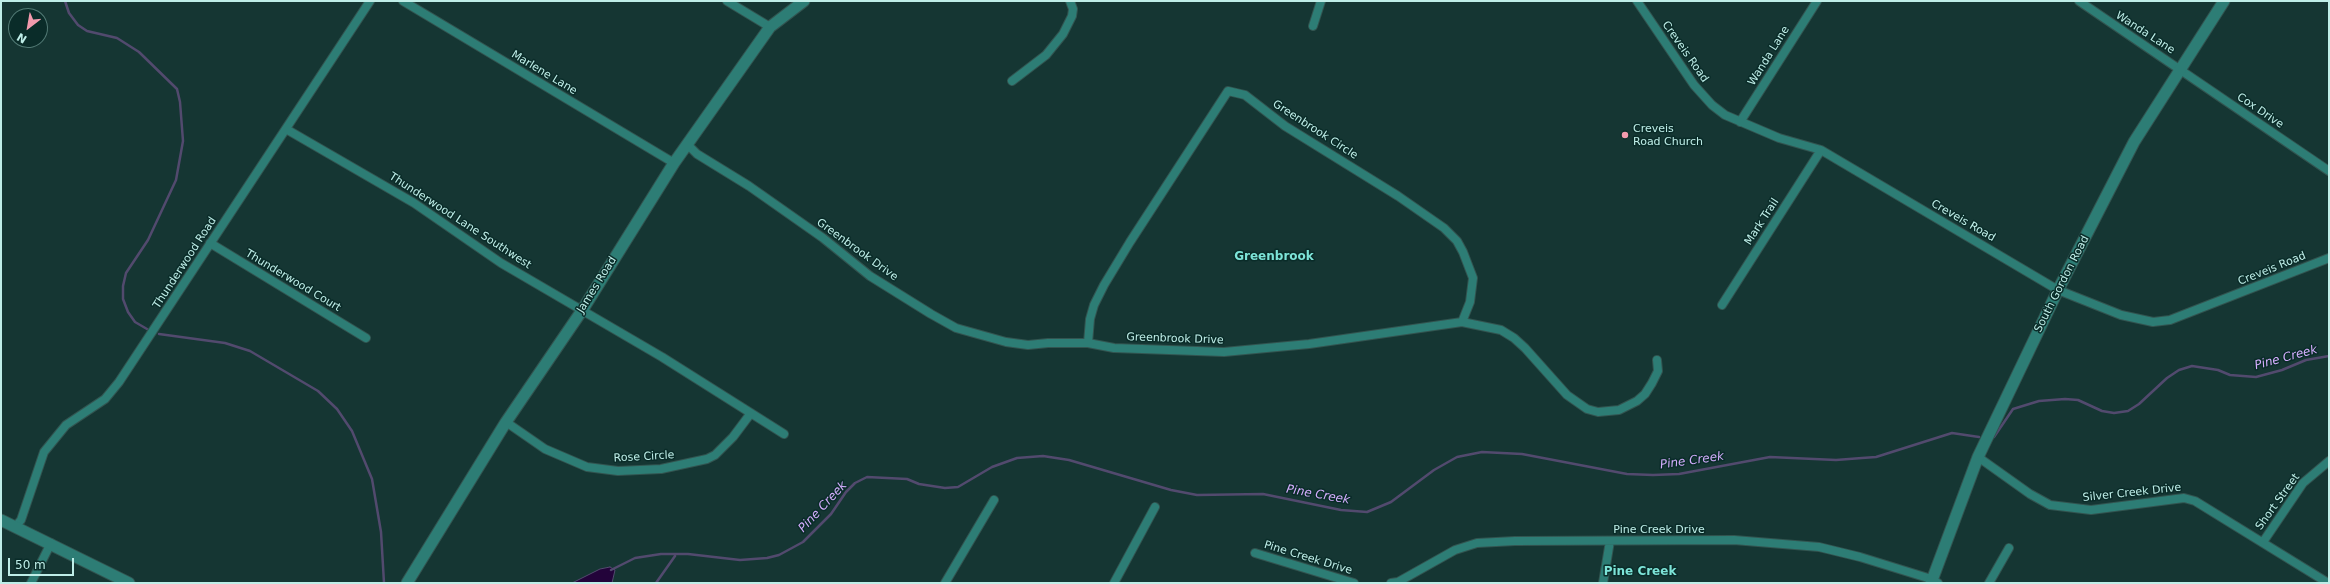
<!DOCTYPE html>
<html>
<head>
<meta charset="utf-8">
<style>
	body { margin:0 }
	#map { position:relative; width:2330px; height:584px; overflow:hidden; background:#153633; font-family:"DejaVu Sans",sans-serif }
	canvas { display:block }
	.frame { position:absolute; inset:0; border:2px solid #bfeee8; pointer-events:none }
	.north { position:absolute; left:8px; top:8px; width:40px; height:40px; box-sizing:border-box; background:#0a2c29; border:1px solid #527a75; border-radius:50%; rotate:211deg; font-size:11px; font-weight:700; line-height:16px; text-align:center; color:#bfeee8 }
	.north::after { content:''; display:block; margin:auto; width:14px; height:18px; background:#f29aad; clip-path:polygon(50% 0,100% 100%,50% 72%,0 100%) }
	.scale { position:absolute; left:8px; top:558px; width:66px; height:18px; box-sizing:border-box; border:2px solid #bfeee8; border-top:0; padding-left:5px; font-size:12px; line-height:14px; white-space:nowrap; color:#bfeee8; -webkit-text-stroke:3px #0a2c29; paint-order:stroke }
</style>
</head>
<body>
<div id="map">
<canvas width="2330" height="584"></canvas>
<div class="frame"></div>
<div class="north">N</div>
<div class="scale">50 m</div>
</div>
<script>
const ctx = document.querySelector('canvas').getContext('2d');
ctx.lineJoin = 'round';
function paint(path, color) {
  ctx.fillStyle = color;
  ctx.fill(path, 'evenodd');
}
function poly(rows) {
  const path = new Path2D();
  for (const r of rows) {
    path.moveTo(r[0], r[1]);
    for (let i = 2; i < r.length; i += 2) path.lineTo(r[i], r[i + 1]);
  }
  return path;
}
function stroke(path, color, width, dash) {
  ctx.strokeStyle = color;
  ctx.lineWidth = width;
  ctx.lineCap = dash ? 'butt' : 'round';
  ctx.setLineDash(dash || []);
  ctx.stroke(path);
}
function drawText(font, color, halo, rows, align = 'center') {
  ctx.font = font + ' "DejaVu Sans",sans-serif';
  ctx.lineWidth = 3;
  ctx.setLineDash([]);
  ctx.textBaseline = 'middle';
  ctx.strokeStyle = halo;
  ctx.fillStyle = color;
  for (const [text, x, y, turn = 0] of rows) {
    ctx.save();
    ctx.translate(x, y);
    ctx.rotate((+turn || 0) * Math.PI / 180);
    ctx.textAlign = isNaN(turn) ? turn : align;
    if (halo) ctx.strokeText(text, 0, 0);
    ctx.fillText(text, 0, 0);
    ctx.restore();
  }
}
const water = poly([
	[610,567,615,570,612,583,572,583,600,569,610,567]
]);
const stream = poly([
	[65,1,69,13,78,25,87,31,117,38,139,52,177,89,180,102,183,141,176,180,148,240,126,273,123,286,123,299,128,312,135,322,147,329],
	[159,334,225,343,250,351,318,391,337,409,352,431,372,479,381,532,384,583],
	[1994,437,2013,409,2039,401,2065,399,2078,400,2102,411,2114,413,2128,411,2139,404,2167,378,2179,370,2192,366,2218,370,2230,375,2256,377,2282,370,2306,360,2329,356],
	[611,570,635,558,661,554,688,554,740,560,767,558,779,555,803,542,831,514,846,492,855,483,867,477,907,479,919,484,945,488,958,487,992,467,1017,458,1043,456,1069,460,1171,490,1197,495,1263,494,1341,510,1367,512,1391,502,1434,470,1457,457,1482,452,1522,454,1627,474,1653,475,1679,474,1770,457,1836,460,1862,458,1876,457,1952,433,1979,437],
	[656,583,675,556]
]);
const street = poly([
	[403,1,674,163],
	[727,1,770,27],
	[1637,1,1694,85,1712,105,1725,115,1779,138,1821,150,2058,290,2121,315,2153,322,2170,320,2329,258],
	[2079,1,2329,171],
	[1313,26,1321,1],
	[1012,81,1046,55,1063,34,1072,16,1073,9,1070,1],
	[1740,122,1817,1],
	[286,129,414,203,501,263,662,357,784,434],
	[687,144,697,154,749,186,823,238,870,276,931,314,956,328,1006,342,1028,345,1048,343,1088,343,1114,348,1224,352,1309,344,1462,322,1501,330,1514,338,1525,348,1567,395,1587,409,1598,412,1619,410,1637,401,1645,394,1652,383,1658,371,1657,360],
	[210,243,366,338],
	[1722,305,1821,150],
	[1088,343,1090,319,1094,305,1104,285,1130,242,1228,91,1245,95,1285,126,1398,196,1444,228,1457,241,1463,252,1473,278,1470,302,1462,322],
	[506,422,545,449,587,467,618,471,661,469,707,459,715,455,733,437,751,413],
	[1978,457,2030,494,2050,505,2091,510,2184,498,2195,501,2328,583],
	[15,527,21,520,44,452,66,425,105,399,119,382,370,1],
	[2263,542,2303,483,2329,461],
	[1255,553,1354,583],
	[31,583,51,543],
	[945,583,994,500],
	[1114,583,1155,507],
	[1391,583,1398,582,1455,550,1477,543,1515,541,1734,540,1819,547,1860,557,1928,578,1938,583],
	[1603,583,1610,541],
	[1989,583,2009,548]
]);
const secondary = poly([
	[1,520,129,583],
	[407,583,506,422,583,309,674,163,770,27,804,1],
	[1931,583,1978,457,2058,290,2134,142,2224,1]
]);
const markers = [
	[1625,135,4,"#f29aad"]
];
const streetNames = [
	["Wanda Lane",2145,33,33],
	["Creveis Road",1685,52,55],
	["Wanda Lane",1769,56,-58],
	["Marlene Lane",544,73,31],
	["Cox Drive",2260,111,34],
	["Greenbrook Circle",1315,130,33],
	["Thunderwood Lane Southwest",460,221,33],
	["Creveis Road",1963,221,30],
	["Mark Trail",1762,222,-57],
	["Greenbrook Drive",857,250,36],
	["Thunderwood Road",185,263,-57],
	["Creveis Road",2272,269,-22],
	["Thunderwood Court",293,281,31],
	["South Gordon Road",2062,284,-63],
	["James Road",597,285,-58],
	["Greenbrook Drive",1175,339,2],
	["Rose Circle",644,457,-3],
	["Silver Creek Drive",2132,493,-6],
	["Short Street",2278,502,-54],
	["Pine Creek Drive",1659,530],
	["Pine Creek Drive",1308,558,17]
];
const poiNames = [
	["Creveis",1633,129],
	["Road Church",1633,142]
];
const neighbourhoodNames = [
	["Greenbrook",1274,257],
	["Pine Creek",1640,572]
];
const waterNames = [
	["Pine Creek",2286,358,-15],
	["Pine Creek",1692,461,-8],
	["Pine Creek",1318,495,10],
	["Pine Creek",823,507,-47]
];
paint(water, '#23033a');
stroke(water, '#524a6e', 1);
stroke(stream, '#524a6e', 2.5);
stroke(street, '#325450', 10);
stroke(secondary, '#325450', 13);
stroke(street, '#2d7d75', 8);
stroke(secondary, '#2d7d75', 11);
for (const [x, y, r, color] of markers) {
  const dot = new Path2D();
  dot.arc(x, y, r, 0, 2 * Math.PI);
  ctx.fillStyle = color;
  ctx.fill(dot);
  stroke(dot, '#0a2c29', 1.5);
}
drawText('11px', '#bfeee8', '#0a2c29', streetNames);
drawText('11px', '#bfeee8', '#0a2c29', poiNames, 'left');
drawText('bold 12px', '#7de4d8', '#0a2c29', neighbourhoodNames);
drawText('italic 12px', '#d5aefe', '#0a2c29', waterNames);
</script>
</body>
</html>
